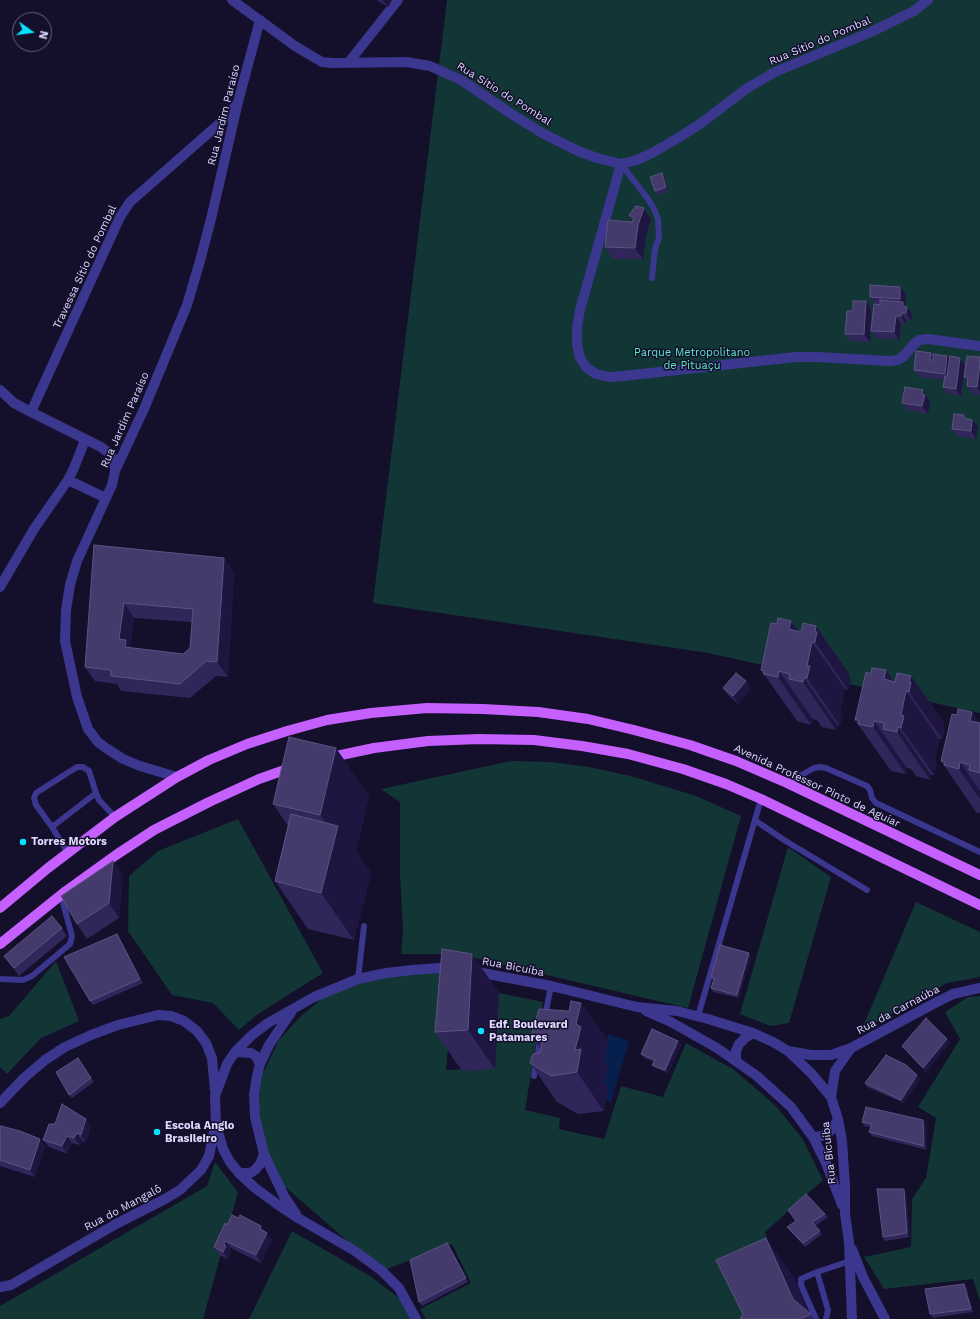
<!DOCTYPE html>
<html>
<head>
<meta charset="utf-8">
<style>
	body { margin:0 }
	#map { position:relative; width:980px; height:1319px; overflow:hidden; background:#140f2b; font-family:"Work Sans",sans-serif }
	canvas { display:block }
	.north { position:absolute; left:12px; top:12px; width:40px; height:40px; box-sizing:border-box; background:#140f2b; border:1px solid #656080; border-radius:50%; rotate:104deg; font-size:11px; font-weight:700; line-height:16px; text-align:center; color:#ded9ff }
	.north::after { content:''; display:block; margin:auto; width:14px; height:18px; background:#05e3ff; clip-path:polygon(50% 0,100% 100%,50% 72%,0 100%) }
</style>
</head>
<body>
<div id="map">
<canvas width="980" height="1319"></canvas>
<div class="north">N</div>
</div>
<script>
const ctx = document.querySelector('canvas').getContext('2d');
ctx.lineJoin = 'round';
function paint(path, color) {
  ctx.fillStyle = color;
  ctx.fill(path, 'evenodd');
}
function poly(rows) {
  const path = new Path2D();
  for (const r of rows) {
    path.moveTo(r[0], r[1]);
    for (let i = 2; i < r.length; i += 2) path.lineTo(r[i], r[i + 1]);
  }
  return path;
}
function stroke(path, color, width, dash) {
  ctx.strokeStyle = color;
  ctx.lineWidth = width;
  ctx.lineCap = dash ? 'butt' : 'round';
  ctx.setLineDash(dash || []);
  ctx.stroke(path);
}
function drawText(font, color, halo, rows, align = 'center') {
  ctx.font = font + ' "Work Sans",sans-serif';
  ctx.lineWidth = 3;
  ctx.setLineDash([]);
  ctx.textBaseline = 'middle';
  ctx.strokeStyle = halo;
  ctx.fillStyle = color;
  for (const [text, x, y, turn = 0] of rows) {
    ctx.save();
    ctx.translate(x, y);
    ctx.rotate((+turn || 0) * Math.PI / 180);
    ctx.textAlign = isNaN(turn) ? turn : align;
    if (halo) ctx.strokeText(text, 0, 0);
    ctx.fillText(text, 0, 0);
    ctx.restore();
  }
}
const green = poly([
	[447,0,980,0,980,713,708,653,373,603],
	[511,761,551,762,589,767,631,776,696,796,741,816,688,1008,457,954,401,954,403,929,400,875,400,802,381,789],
	[238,819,323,973,258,1014,239,1030,213,1003,172,995,128,931,129,876,158,851],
	[788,847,831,877,789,1023,770,1026,740,1014],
	[916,902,980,932,980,977,947,983,861,1031],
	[56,961,79,1021,41,1038,7,1074,0,1067,0,1019,9,1016],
	[439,968,454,983,446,1070,495,1068,499,993,543,1002,525,1110,560,1118,559,1129,604,1139,621,1086,663,1097,686,1043,733,1069,775,1105,802,1138,823,1180,765,1232,777,1274,750,1319,426,1319,420,1309,471,1283,452,1244,382,1271,283,1185,265,1147,257,1111,262,1075,279,1040,302,1015,348,977],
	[980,996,980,1301,973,1279,884,1289,864,1257,911,1247,912,1199,926,1178,936,1118,918,1107,960,1039,945,1012,968,997],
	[215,1162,238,1192,203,1319,0,1319,0,1306,207,1186],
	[292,1231,370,1276,411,1307,411,1319,249,1319]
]);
const water = poly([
	[608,1034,629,1041,611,1102,596,1096]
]);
const service = poly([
	[621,164,648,199,654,209,658,219,659,238,655,249,652,278],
	[787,783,814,768,820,767,826,768,867,786,870,790,872,798,876,803,980,852],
	[756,821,784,840,867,890],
	[52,827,36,805,34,798,36,793,77,767,83,767,89,771,96,793],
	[68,853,52,827,96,793,99,800,115,817],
	[0,979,23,980,32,976,70,944,72,936,61,895],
	[358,979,364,926],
	[545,1016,551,986],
	[698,1016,761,799],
	[534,1076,540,1041],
	[817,1272,828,1310,826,1319],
	[816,1319,801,1285,801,1279,817,1272,850,1261]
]);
const minor = poly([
	[232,0,295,46,322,62,332,63,406,62,430,66,461,80,513,115,544,134,578,151,597,158,621,164,637,160,654,152,678,138,700,124,746,89,775,72,871,32,914,11,928,0],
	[349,62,398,0],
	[621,164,580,310,577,327,577,344,580,358,587,368,596,374,609,377,623,376,796,357,817,357,889,361,898,360,904,356,914,344,920,340,928,339,980,346],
	[0,390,14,403,31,412,101,447,109,453,114,460,115,471],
	[31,412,120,217,130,202,220,123,237,104],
	[68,480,106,498],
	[0,587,34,529,68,480,74,468,85,440],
	[177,777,140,766,123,759,106,748,98,742,88,729,77,697,65,641,66,610,70,585,77,561,112,485,115,471,144,409,187,305,200,261,211,219,238,102,260,20],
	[472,971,551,986,637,1007,677,1011,708,1019,753,1033,773,1042,788,1051,812,1074,831,1097,838,1119,842,1141,845,1185,845,1214,849,1242,852,1319],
	[292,1011,269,1045,260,1064,257,1076,254,1095,255,1117,264,1154,284,1196,296,1214],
	[646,1011,671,1022,717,1048,757,1076,791,1107,813,1137,826,1163,842,1205],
	[788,1051,811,1055,831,1055,851,1048,935,1003,953,994,980,988],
	[235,1052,251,1053,256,1056,260,1064],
	[736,1061,736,1051,739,1044,745,1038,753,1033],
	[831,1097,835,1071,851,1048],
	[0,1103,24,1078,45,1060,65,1047,91,1035,118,1025,158,1015,171,1016,184,1021,197,1031,206,1043,212,1058,215,1090],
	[813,1137,823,1136,829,1132,834,1127,838,1119],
	[239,1173,250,1173,255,1170,260,1164,264,1154],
	[852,1249,863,1277,885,1319],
	[0,1287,11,1285,116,1224,165,1199,180,1190,201,1170,209,1156,215,1127],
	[416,1319,399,1288,382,1271,355,1251,298,1218,277,1204,255,1188,239,1173,230,1162,223,1149,216,1125,215,1096,227,1064,235,1052,252,1035,268,1023,314,997,358,979,386,973,412,970,440,968,453,969]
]);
const primary = poly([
	[327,758,374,748,428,741,479,739,534,740,582,746,628,754,683,769,726,784,761,799,980,905],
	[0,908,48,868,115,817,177,777,209,760,247,744,287,731,327,720,371,713,427,708,483,709,538,712,588,719,634,730,690,745,736,761,787,783,980,875],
	[0,944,66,891,116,855,154,830,209,802,259,779,293,767]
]);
const wall = poly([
	[376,0,392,0,388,7],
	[664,177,669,191,657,195,655,191],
	[629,215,651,219,646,236,643,259,613,259,605,247,632,222,633,221],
	[900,287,906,294,905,305,912,314,911,321,906,320,906,324,901,324,899,340,877,338,871,331,875,304,870,297],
	[866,301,871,309,870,342,851,341,845,334,853,311],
	[931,353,933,356,947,356,950,360,965,365,961,396,948,394,943,387,944,380,920,377,914,370],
	[980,357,980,395,972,394,967,386,968,382,964,377],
	[928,398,928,399,930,402,928,414,907,410,902,403],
	[978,427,976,439,957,436,952,429],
	[94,545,224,558,234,573,228,677,216,676,190,698,121,691,117,684,95,681,85,667],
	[134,618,192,622,190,648,183,654,132,648,130,645],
	[791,621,798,632,801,632,803,623,849,674,849,677,851,680,848,690,845,689,840,710,843,714,840,726,837,725,836,730,822,727,817,720,813,719,811,725,797,721,761,670,777,624],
	[886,670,893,681,895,682,911,676,944,723,943,727,945,729,942,739,939,739,935,760,937,763,934,775,931,775,930,780,916,776,911,769,907,768,906,774,891,771,855,720,871,674],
	[746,681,751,689,738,704,728,695,723,688],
	[972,712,979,723,980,723,980,813,977,813,974,809,941,761,957,715],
	[369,796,356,851,371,873,354,940,308,929,275,881,288,826,273,804],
	[113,861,123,876,119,918,87,939,77,924],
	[62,928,67,936,19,976,4,956],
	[119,938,143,983,93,1005,90,1001],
	[472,954,499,993,495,1069,462,1071,435,1032],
	[751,957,739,998,713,992,711,988,714,981,711,977],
	[581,1003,608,1041,604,1061,608,1066,604,1082,608,1088,604,1111,578,1114,557,1102,530,1063,540,1053,541,1050,531,1036,569,1011],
	[678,1041,681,1045,668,1073,655,1068,652,1065,654,1062,644,1058,641,1054],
	[950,1042,926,1072,905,1049,902,1046],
	[78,1058,94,1082,72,1098,69,1095],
	[920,1079,904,1103,867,1087,865,1083],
	[923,1120,926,1123,927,1150,872,1136,869,1132,871,1127,864,1126,862,1122],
	[91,1126,86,1143,82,1141,80,1145,72,1143,67,1154,49,1147,43,1140],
	[0,1127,40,1139,45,1147,35,1177,0,1166],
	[906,1193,910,1237,885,1241,883,1237],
	[825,1214,828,1217,815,1226,822,1234,805,1247,790,1231,787,1227],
	[238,1218,261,1226,272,1240,261,1263,231,1248,230,1251,231,1253,228,1259,219,1255,214,1247],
	[447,1243,450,1247,468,1282,422,1306,419,1302],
	[793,1276,809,1312,814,1319,740,1319],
	[967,1288,973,1312,933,1318,930,1314]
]);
const shadedWall = poly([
	[382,0,392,0,388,7],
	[662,173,664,177,669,191,666,187],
	[644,208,651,219,646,236,643,259,635,248,638,225],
	[900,287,906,294,905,305,912,314,911,321,906,313,903,306,903,303,900,299],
	[866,301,871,309,870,342,864,334],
	[901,313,906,320,906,324,901,316],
	[896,316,901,324,899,340,894,332],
	[931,353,937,361,930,360],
	[947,356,953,363,950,381,945,374],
	[960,358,965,365,961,396,956,389],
	[980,364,980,392,977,387],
	[923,390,930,402,928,414,922,406,922,394],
	[972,420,978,427,976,439,971,431],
	[224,558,234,573,228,677,217,662],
	[124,603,134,618,130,645,137,654,135,662,119,639],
	[791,621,810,648,812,642,845,689,840,710,843,714,840,726,807,678,807,666,789,629],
	[816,626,849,674,849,677,851,680,848,690,815,642,815,632],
	[886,670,905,698,906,691,939,739,935,760,937,763,934,775,901,728,901,715,884,679],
	[779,671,813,719,811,725,778,677],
	[911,676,944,723,943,727,945,729,942,739,909,692,909,681],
	[804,678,837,725,836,730,803,682],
	[746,681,751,689,738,704,733,696],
	[972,712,980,724,970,721],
	[874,721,907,768,906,774,873,727],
	[898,727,931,775,930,780,897,732],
	[336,748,369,796,356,851,371,873,354,940,321,893,335,837,320,815],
	[960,762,980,791,980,799,959,769],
	[113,861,123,876,119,918,109,903],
	[117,934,119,938,143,983,140,979],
	[749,953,751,957,739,998,737,995],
	[472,954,499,993,495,1069,468,1030],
	[581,1003,608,1041,604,1061,608,1066,604,1082,608,1088,604,1111,577,1072,575,1050,576,1024],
	[947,1039,950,1042,926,1072,923,1068],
	[678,1041,681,1045,668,1073,665,1070],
	[917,1075,920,1079,904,1103,901,1100],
	[86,1119,91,1126,86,1143,81,1135],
	[923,1120,926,1123,927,1150,924,1146],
	[77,1133,82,1141,80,1145,74,1138],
	[67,1136,72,1143,67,1154,62,1146],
	[40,1139,45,1147,35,1177,30,1170],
	[904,1189,906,1193,910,1237,907,1233],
	[261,1226,272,1240,261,1263,256,1255,260,1229],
	[766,1238,793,1276,810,1314,793,1299],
	[225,1241,231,1248,230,1251,231,1253,228,1259,223,1252,224,1244],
	[447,1243,450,1247,468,1282,466,1278],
	[964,1284,967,1288,973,1312,971,1309]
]);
const building = poly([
	[662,173,666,187,655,191,650,177,662,173],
	[636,206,644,208,638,225,635,248,605,247,608,220,632,222,634,218,629,215,636,206],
	[870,285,900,287,900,299,870,297,870,285],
	[880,300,903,302,903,306,907,307,906,313,901,313,901,316,896,316,894,332,871,331,874,304,880,305,880,300],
	[853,301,866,301,864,334,845,334,847,311,853,311,853,301],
	[916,351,931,353,930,360,933,360,933,354,947,356,945,374,914,370,916,351],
	[950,356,960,358,956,389,943,387,945,376,947,376,950,356],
	[967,356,980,357,980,364,977,387,967,386,968,378,964,377,967,356],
	[905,387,923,390,922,394,925,395,922,406,902,403,905,387],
	[954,414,964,415,964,418,972,420,971,431,952,429,954,414],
	[94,545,224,558,217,662,206,661,180,684,111,676,111,670,85,667,94,545],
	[124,603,193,609,190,648,183,654,125,647,126,640,119,639,124,603],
	[778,618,791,621,789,629,801,632,803,623,816,626,815,632,817,632,815,642,812,642,807,666,810,666,807,678,804,678,803,682,789,679,790,674,779,671,778,677,763,674,764,671,761,670,771,623,777,624,778,618],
	[872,668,886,670,884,679,895,682,897,673,911,676,909,681,911,682,909,692,906,691,901,715,904,716,901,728,898,727,897,732,883,729,884,723,874,721,873,727,858,724,859,720,855,720,866,672,871,674,872,668],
	[736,673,746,681,733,696,723,688,736,673],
	[958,709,972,712,970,721,980,723,980,773,969,770,970,765,960,762,959,769,944,765,945,762,941,761,952,714,957,715,958,709],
	[289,737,336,748,320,815,273,804,289,737],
	[291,814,338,826,321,893,275,881,291,814],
	[113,861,109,903,77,924,61,896,113,861],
	[52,916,62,928,14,968,4,956,52,916],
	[117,934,140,979,90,1001,64,957,117,934],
	[720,945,749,953,737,995,711,988,714,979,711,977,720,945],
	[442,949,472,954,468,1030,435,1032,442,949],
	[571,1001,581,1003,576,1024,581,1027,575,1050,581,1049,577,1072,551,1076,530,1063,533,1054,540,1053,543,1038,531,1036,539,1009,569,1011,571,1001],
	[926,1018,947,1039,923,1068,902,1046,926,1018],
	[652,1029,678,1041,665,1070,652,1065,655,1060,641,1054,652,1029],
	[886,1055,906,1065,917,1075,901,1100,865,1083,886,1055],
	[78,1058,91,1078,69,1095,56,1072,78,1058],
	[62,1104,86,1119,81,1135,77,1133,74,1138,67,1136,62,1146,43,1140,49,1124,55,1124,62,1104],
	[866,1107,923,1120,924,1146,869,1132,872,1124,862,1122,866,1107],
	[1,1126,20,1131,40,1139,30,1170,0,1160,0,1127,1,1126],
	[877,1189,904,1189,907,1233,883,1237,877,1189],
	[806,1194,825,1214,812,1222,820,1231,803,1243,787,1227,796,1221,788,1210,806,1194],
	[232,1215,238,1218,240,1215,261,1226,260,1229,267,1233,256,1255,225,1241,224,1244,226,1246,223,1252,214,1247,225,1223,227,1225,232,1215],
	[766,1238,793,1299,811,1314,800,1319,740,1319,743,1314,716,1260,766,1238],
	[447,1243,466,1278,419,1302,410,1260,447,1243],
	[964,1284,971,1309,930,1314,925,1289,964,1284]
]);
const markers = [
	[23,842,4,"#05e3ff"],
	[481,1031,4,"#05e3ff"],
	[157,1132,4,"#05e3ff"]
];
const streetNames = [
	["Rua Sítio do Pombal",820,41,-23],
	["Rua Sítio do Pombal",504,94,32],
	["Rua Jardim Paraíso",224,115,-76],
	["Travessa Sítio do Pombal",85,267,-65],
	["Rua Jardim Paraíso",125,420,-66],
	["Avenida Professor Pinto de Aguiar",817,786,25],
	["Rua Bicuíba",513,967,11],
	["Rua da Carnaúba",898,1010,-28],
	["Rua Bicuíba",829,1153,-96],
	["Rua do Mangalô",123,1208,-28]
];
const parkNames = [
	["Parque Metropolitano",692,353],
	["de Pituaçu",692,366]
];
const poiNames = [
	["Torres Motors",31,842],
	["Edf. Boulevard",489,1025],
	["Patamares",489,1038],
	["Escola Anglo",165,1126],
	["Brasileiro",165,1139]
];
paint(green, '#113635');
paint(water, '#061f4d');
stroke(service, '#3b368e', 6);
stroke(minor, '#3b368e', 10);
stroke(primary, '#c560ff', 10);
paint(wall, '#31265a');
paint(shadedWall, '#1e1540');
paint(building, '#443a6c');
stroke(building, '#5c5383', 1);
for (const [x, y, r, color] of markers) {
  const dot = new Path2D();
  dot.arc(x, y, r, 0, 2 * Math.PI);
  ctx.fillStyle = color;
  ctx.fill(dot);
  stroke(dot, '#140f2b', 1.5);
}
drawText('11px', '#ded9ff', '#140f2b', streetNames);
drawText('11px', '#5aeac7', '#140f2b', parkNames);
drawText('bold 11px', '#ded9ff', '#140f2b', poiNames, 'left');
</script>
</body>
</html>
